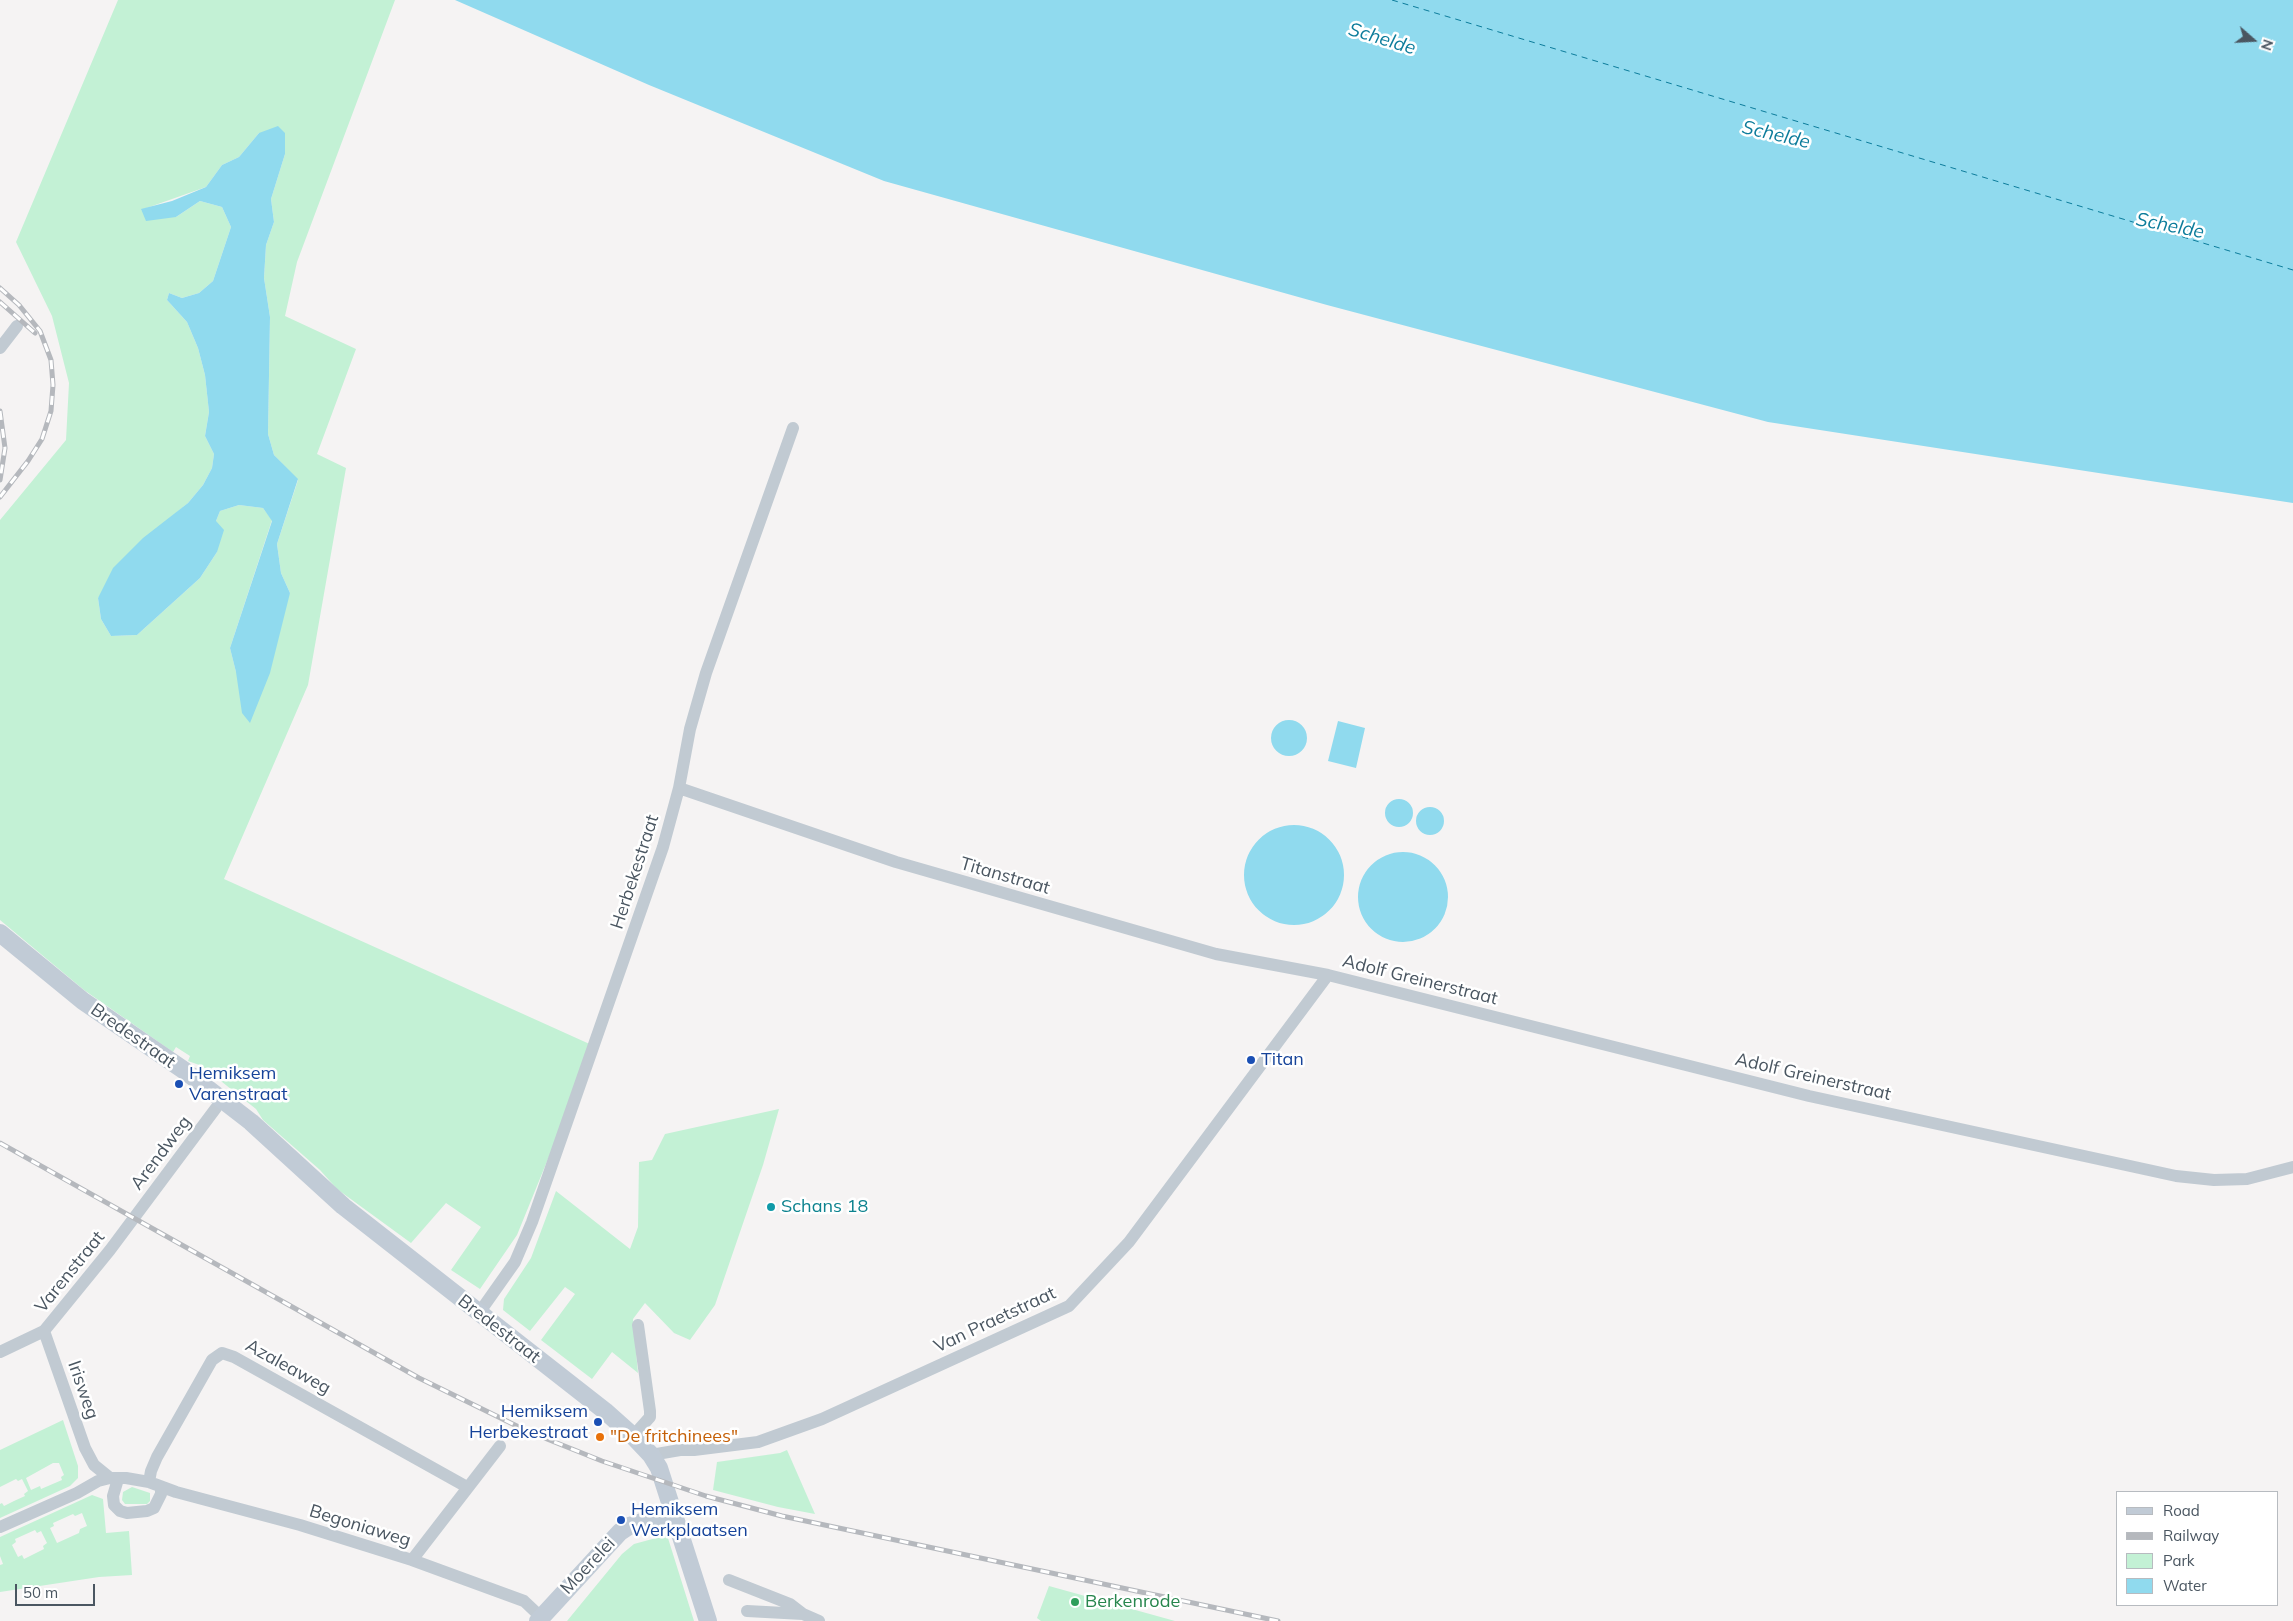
<!DOCTYPE html>
<html>
<head>
<meta charset="utf-8">
<style>
	body { margin:0 }
	#map { position:relative; width:2293px; height:1621px; overflow:hidden; background:#f5f3f3; font-family:Mulish,sans-serif }
	canvas { display:block }
	.legend { position:absolute; left:2116px; top:1491px; width:162px; height:115px; box-sizing:border-box; background:#fff; border:1px solid #b7bbc0; margin:0; padding:6px 9px; list-style:none; font-size:15px; color:#4a5661 }
	.legend li { display:flex; align-items:center; gap:10px; height:25px }
	.legend b { width:25px; border:1px solid #b7bbc0 }
	.north { position:absolute; left:2228px; top:15px; width:50px; height:50px; -webkit-text-stroke:4px #fff; paint-order:stroke; rotate:109deg; font-size:14px; font-weight:700; line-height:20px; text-align:center; color:#4a5661 }
	.north::after { content:''; display:block; margin:auto; width:18px; height:22px; background:#4a5661; clip-path:polygon(50% 0,100% 100%,50% 72%,0 100%) }
	.scale { position:absolute; left:15px; top:1584px; width:80px; height:22px; box-sizing:border-box; border:2px solid #4a5661; border-top:0; padding-left:6px; font-size:15px; line-height:18px; white-space:nowrap; color:#4a5661; -webkit-text-stroke:4px #fff; paint-order:stroke }
</style>
</head>
<body>
<div id="map">
<canvas width="2293" height="1621"></canvas>
<ul class="legend">
<li><b style="height:6px;background:#c1cbd6"></b>Road</li>
<li><b style="height:6px;background:#b5b8bd"></b>Railway</li>
<li><b style="height:14px;background:#c3f1d5"></b>Park</li>
<li><b style="height:14px;background:#90daee"></b>Water</li>
</ul>
<div class="north">N</div>
<div class="scale">50 m</div>
</div>
<script>
const ctx = document.querySelector('canvas').getContext('2d');
ctx.lineJoin = 'round';
function paint(path, color) {
  ctx.fillStyle = color;
  ctx.fill(path, 'evenodd');
}
function poly(rows) {
  const path = new Path2D();
  for (const r of rows) {
    if (r.length === 3) {
      path.moveTo(r[0] + r[2], r[1]);
      path.arc(r[0], r[1], r[2], 0, 2 * Math.PI);
      continue;
    }
    path.moveTo(r[0], r[1]);
    for (let i = 2; i < r.length; i += 2) path.lineTo(r[i], r[i + 1]);
  }
  return path;
}
function stroke(path, color, width, dash) {
  ctx.strokeStyle = color;
  ctx.lineWidth = width;
  ctx.lineCap = dash ? 'butt' : 'round';
  ctx.setLineDash(dash || []);
  ctx.stroke(path);
}
function drawText(font, color, halo, rows, align = 'center') {
  ctx.font = font + ' Mulish,sans-serif';
  ctx.lineWidth = 5;
  ctx.setLineDash([]);
  ctx.textBaseline = 'middle';
  ctx.strokeStyle = halo;
  ctx.fillStyle = color;
  for (const [text, x, y, turn = 0] of rows) {
    ctx.save();
    ctx.translate(x, y);
    ctx.rotate((+turn || 0) * Math.PI / 180);
    ctx.textAlign = isNaN(turn) ? turn : align;
    if (halo) ctx.strokeText(text, 0, 0);
    ctx.fillText(text, 0, 0);
    ctx.restore();
  }
}
const green = poly([
	[118,0,395,0,297,262,285,316,356,349,317,454,346,468,308,685,224,879,594,1046,517,1235,480,1289,451,1270,481,1227,446,1203,411,1243,337,1189,320,1170,263,1120,256,1109,202,1066,188,1061,190,1056,176,1047,173,1052,84,990,0,920,0,520,66,440,69,383,52,316,16,242],
	[259,133,285,154,271,199,274,222,266,245,264,278,270,317,268,434,274,455,298,480,277,544,281,573,290,593,236,672,230,648,272,520,263,508,239,505,220,511,216,521,217,552,200,578,137,635,111,636,101,619,98,598,170,518,188,503,203,485,212,468,214,454,205,436,209,412,205,375,198,348,187,322,167,300,169,293,182,298,199,293,213,281,231,227,222,207,200,201,176,217,141,210,206,187,222,165,239,157],
	[779,1109,763,1165,715,1305,690,1340,674,1333,645,1303,633,1319,638,1373,612,1352,592,1379,541,1340,575,1294,565,1287,530,1331,503,1310,504,1299,531,1258,556,1191,630,1249,638,1227,639,1162,652,1160,665,1134],
	[63,1420,78,1466,78,1478,70,1486,0,1518,0,1504,2,1503,4,1506,14,1501,25,1496,24,1494,28,1491,22,1479,18,1481,16,1479,0,1487,0,1450],
	[53,1463,59,1463,64,1475,61,1477,62,1480,41,1489,40,1486,31,1490,26,1478],
	[787,1450,815,1514,778,1507,713,1490,717,1462,780,1453],
	[132,1487,150,1493,150,1501,147,1504,125,1504,122,1500,123,1492],
	[92,1495,103,1499,106,1533,129,1531,132,1575,99,1577,0,1592,0,1565,3,1564,0,1556,0,1537],
	[82,1513,87,1526,80,1529,79,1533,57,1543,50,1528,54,1526,53,1523,73,1514,75,1516],
	[35,1530,37,1533,41,1531,47,1543,43,1546,44,1549,24,1559,22,1555,18,1557,12,1545,16,1542,15,1539],
	[667,1535,694,1621,567,1621,622,1554,634,1544],
	[1049,1586,1175,1621,1041,1621,1037,1618]
]);
const water = poly([
	[455,0,2293,0,2293,503,1768,422,1327,305,884,181,649,85],
	[278,126,285,133,285,154,271,199,274,222,266,245,264,278,270,317,268,434,274,455,298,479,277,544,281,573,290,593,270,673,250,723,242,713,236,672,230,648,272,521,263,508,239,505,220,511,216,521,224,530,217,552,200,578,137,635,111,636,101,619,98,598,113,568,143,538,188,503,203,485,212,468,214,454,205,436,209,412,205,375,198,348,187,322,167,300,169,293,182,298,199,293,213,281,231,227,222,207,200,201,176,217,146,221,141,209,172,201,206,187,222,165,239,157,259,133],
	[1289,738,18],
	[1338,721,1365,728,1356,768,1328,761],
	[1399,813,14],
	[1430,821,14],
	[1294,875,50],
	[1403,897,45]
]);
const ferry = poly([
	[1392,0,2293,270]
]);
const street = poly([
	[0,348,17,326],
	[679,788,896,862,1216,954,1328,975,1809,1096,2176,1176,2214,1180,2247,1179,2293,1167],
	[479,1313,515,1262,532,1222,663,847,679,788,690,729,706,673,793,428],
	[44,1331,85,1448,94,1465,110,1478,126,1478,149,1482,176,1492,300,1525,412,1560,524,1601,541,1617],
	[0,1352,44,1331,110,1250,216,1108],
	[633,1436,650,1417,650,1411,638,1325],
	[651,1455,680,1450,694,1450,758,1442,822,1419,1069,1306,1129,1242,1328,975],
	[118,1479,113,1496,114,1505,120,1511,127,1513,147,1511,154,1508,161,1494,161,1487],
	[149,1482,151,1471,157,1457,212,1360,222,1353,234,1357,467,1487],
	[0,1527,77,1493,98,1481,110,1478],
	[412,1560,500,1446],
	[729,1580,790,1604,803,1614],
	[747,1611,803,1614,819,1621]
]);
const secondary = poly([
	[0,933,83,1001,185,1071,251,1122,343,1206,605,1411,633,1436,651,1455,659,1468,708,1621],
	[538,1621,620,1532,629,1526,674,1512]
]);
const rail = poly([
	[0,288,19,305,40,331,51,360,53,385,51,411,42,439,28,461,0,497],
	[0,302,35,333],
	[0,411,5,448,0,480],
	[0,1143,419,1378,527,1431,602,1461,706,1496,782,1516,1278,1621]
]);
const markers = [
	[1251,1060,5,"#1a4fb4"],
	[179,1084,5,"#1a4fb4"],
	[771,1207,5,"#0f9aa8"],
	[598,1422,5,"#1a4fb4"],
	[600,1437,5,"#e8710a"],
	[621,1520,5,"#1a4fb4"],
	[1075,1602,5,"#2e9e5b"]
];
const streetNames = [
	["Herbekestraat",635,872,-72],
	["Titanstraat",1005,876,16],
	["Adolf Greinerstraat",1420,980,14],
	["Bredestraat",133,1036,35],
	["Adolf Greinerstraat",1813,1077,13],
	["Arendweg",161,1153,-53],
	["Varenstraat",70,1272,-51],
	["Van Praetstraat",995,1320,-25],
	["Bredestraat",499,1329,38],
	["Azaleaweg",288,1367,29],
	["Irisweg",83,1390,71],
	["Begoniaweg",360,1526,17],
	["Moerelei",588,1566,-47]
];
const transitNames = [
	["Titan",1261,1060],
	["Hemiksem",189,1074],
	["Varenstraat",189,1095],
	["Hemiksem",588,1412,"right"],
	["Herbekestraat",588,1433,"right"],
	["Hemiksem",631,1510],
	["Werkplaatsen",631,1531]
];
const cultureNames = [
	["Schans 18",781,1207]
];
const foodNames = [
	["\"De fritchinees\"",610,1437]
];
const leisureNames = [
	["Berkenrode",1085,1602]
];
const waterNames = [
	["Schelde",1382,39,17],
	["Schelde",1776,135,13],
	["Schelde",2170,226,11]
];
paint(green, '#c3f1d5');
paint(water, '#90daee');
stroke(ferry, '#0c7c9b', 1, [6, 5]);
stroke(street, '#c1cad2', 12);
stroke(secondary, '#c1cbd6', 18);
stroke(rail, '#b5b8bd', 5);
stroke(rail, '#fff', 3, [9]);
for (const [x, y, r, color] of markers) {
  const dot = new Path2D();
  dot.arc(x, y, r, 0, 2 * Math.PI);
  ctx.fillStyle = color;
  ctx.fill(dot);
  stroke(dot, '#fff', 2);
}
drawText('18px', '#4a5661', '#fff', streetNames);
drawText('18px', '#164399', '#fff', transitNames, 'left');
drawText('18px', '#0d838f', '#fff', cultureNames, 'left');
drawText('18px', '#c56008', '#fff', foodNames, 'left');
drawText('18px', '#27864d', '#fff', leisureNames, 'left');
drawText('italic 19px', '#0c7c9b', '#fff', waterNames);
</script>
</body>
</html>
